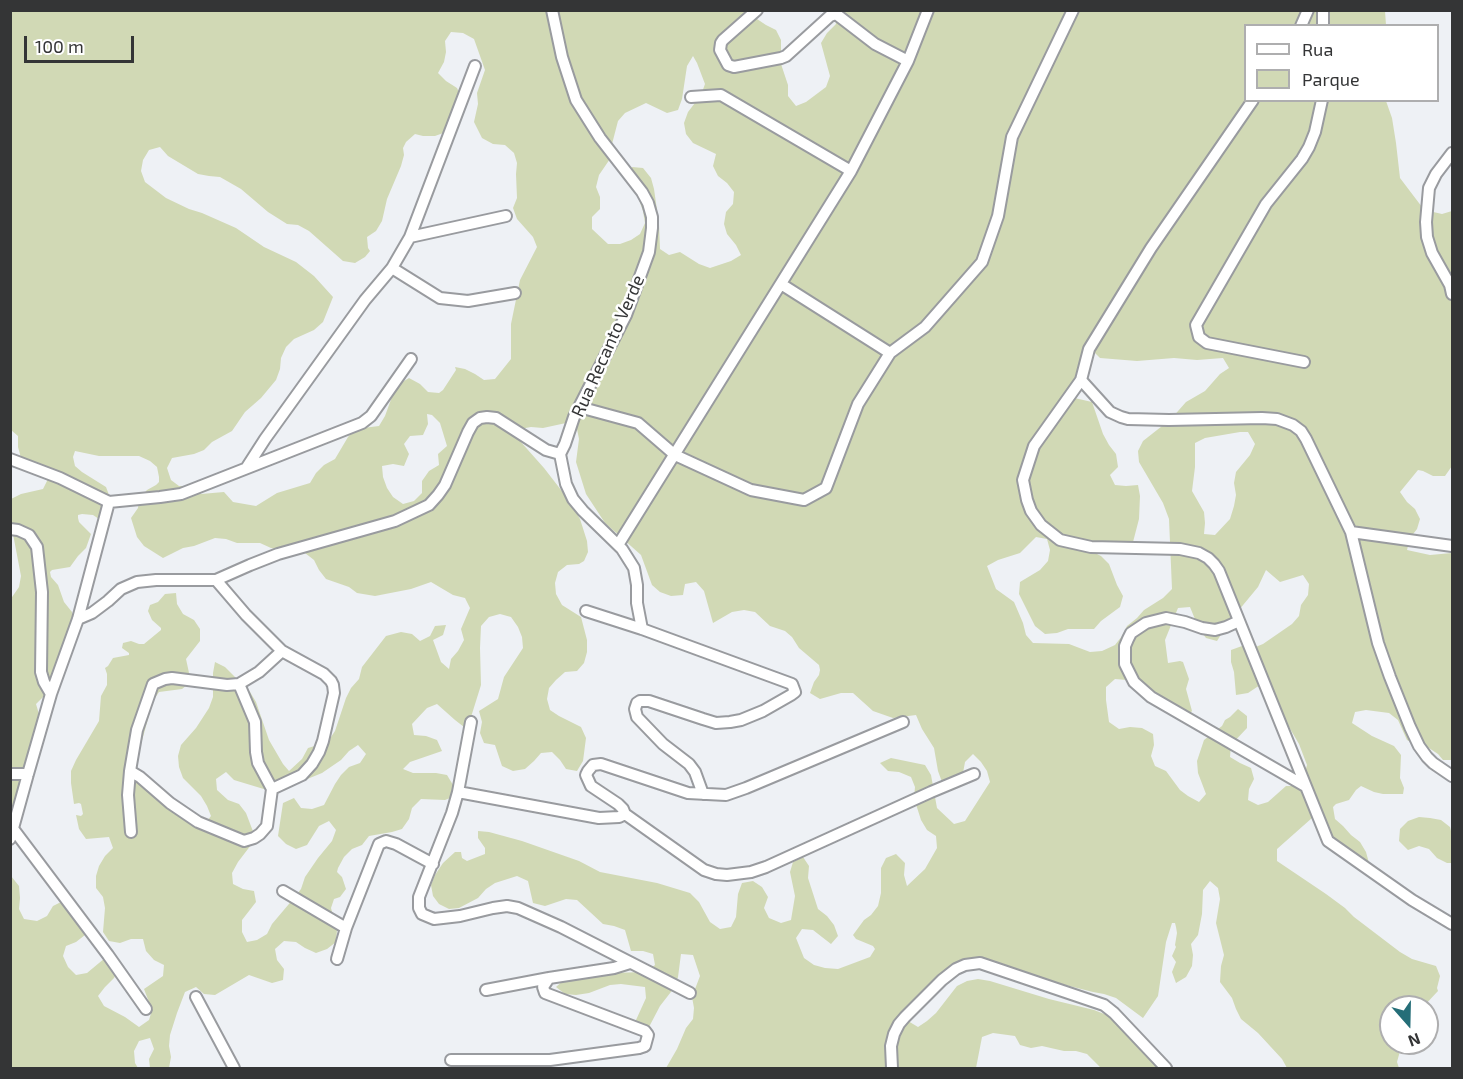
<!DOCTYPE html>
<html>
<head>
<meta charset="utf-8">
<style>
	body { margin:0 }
	#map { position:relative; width:1463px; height:1079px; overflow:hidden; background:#eef1f5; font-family:"Exo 2",sans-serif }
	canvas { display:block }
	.frame { position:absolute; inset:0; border:12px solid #343536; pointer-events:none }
	.legend { position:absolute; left:1244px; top:24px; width:195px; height:78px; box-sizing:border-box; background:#fff; border:2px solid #aeaeaf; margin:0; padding:8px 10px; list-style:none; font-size:18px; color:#343536 }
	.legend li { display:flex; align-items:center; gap:12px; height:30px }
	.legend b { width:30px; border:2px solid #aeaeaf }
	.north { position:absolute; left:1379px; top:995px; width:60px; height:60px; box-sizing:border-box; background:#fff; border:2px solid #aeaeaf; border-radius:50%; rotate:160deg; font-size:16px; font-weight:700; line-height:24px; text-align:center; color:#343536 }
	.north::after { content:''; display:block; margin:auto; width:21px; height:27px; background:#256e78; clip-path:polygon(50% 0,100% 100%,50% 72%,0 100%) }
	.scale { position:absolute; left:24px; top:36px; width:110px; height:27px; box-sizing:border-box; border:3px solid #343536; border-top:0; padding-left:8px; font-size:18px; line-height:21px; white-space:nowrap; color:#343536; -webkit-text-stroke:4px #fff; paint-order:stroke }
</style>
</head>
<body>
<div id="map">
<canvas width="1463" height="1079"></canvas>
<div class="frame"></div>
<ul class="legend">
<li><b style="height:8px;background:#fff"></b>Rua</li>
<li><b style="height:16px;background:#d1d9b5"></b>Parque</li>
</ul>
<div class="north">N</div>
<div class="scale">100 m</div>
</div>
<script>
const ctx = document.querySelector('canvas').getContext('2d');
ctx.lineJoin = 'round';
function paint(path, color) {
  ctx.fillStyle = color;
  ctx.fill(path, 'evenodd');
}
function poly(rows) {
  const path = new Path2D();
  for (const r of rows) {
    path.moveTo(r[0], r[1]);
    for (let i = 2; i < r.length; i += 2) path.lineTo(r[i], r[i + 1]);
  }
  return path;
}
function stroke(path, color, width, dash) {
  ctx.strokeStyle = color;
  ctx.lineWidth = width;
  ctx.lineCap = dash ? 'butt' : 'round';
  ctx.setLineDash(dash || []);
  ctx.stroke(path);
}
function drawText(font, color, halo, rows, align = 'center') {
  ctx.font = font + ' "Exo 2",sans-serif';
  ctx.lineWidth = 5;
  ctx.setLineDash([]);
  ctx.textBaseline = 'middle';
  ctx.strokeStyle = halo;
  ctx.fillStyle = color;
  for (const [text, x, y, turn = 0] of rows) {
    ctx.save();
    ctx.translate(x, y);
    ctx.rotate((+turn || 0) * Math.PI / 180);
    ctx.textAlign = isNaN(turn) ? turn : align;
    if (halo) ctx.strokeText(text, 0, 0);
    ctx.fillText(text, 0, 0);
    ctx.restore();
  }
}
const green = poly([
	[11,11,756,11,757,19,766,25,776,30,781,40,781,64,788,85,788,96,796,106,806,102,826,87,830,76,821,43,827,33,836,24,834,11,1385,11,1386,25,1246,26,1246,100,1386,101,1392,118,1396,143,1400,178,1422,207,1429,211,1442,214,1452,211,1452,466,1445,476,1433,476,1423,471,1418,470,1400,492,1407,502,1415,509,1420,519,1417,529,1410,538,1407,550,1430,555,1452,553,1452,762,1451,760,1443,760,1438,754,1429,748,1417,745,1407,740,1398,720,1389,713,1366,710,1355,712,1352,723,1372,736,1394,746,1401,755,1400,778,1404,788,1403,794,1383,794,1374,792,1361,786,1356,790,1349,800,1336,804,1333,807,1335,819,1343,826,1351,835,1360,842,1366,852,1369,863,1360,869,1345,857,1339,856,1334,848,1329,826,1324,816,1312,818,1277,849,1277,861,1326,894,1345,908,1354,917,1400,952,1412,959,1436,966,1440,976,1437,988,1438,991,1423,1007,1391,1007,1391,1043,1409,1043,1400,1051,1397,1062,1399,1068,1287,1068,1282,1059,1258,1033,1241,1019,1236,1009,1232,998,1220,982,1221,966,1224,955,1216,923,1220,899,1218,888,1210,881,1203,890,1202,914,1198,935,1191,944,1193,955,1192,966,1186,977,1176,983,1172,972,1176,962,1172,956,1176,947,1175,945,1177,933,1176,927,1175,923,1172,923,1166,942,1158,996,1143,1018,1116,998,1104,994,1093,992,1038,978,981,968,957,971,908,1021,918,1027,927,1021,936,1013,957,986,967,981,978,979,990,981,1049,999,1094,1010,1117,1019,1166,1068,1101,1068,1087,1054,1076,1051,1064,1051,1042,1046,1031,1048,1020,1045,1015,1036,993,1033,982,1037,976,1068,666,1068,677,1049,686,1028,693,1019,694,1008,692,997,700,976,693,955,681,954,678,977,674,988,660,1006,649,1027,645,1038,637,1031,636,1020,646,998,645,987,621,984,610,985,589,993,576,995,565,994,556,987,565,979,610,973,646,972,655,965,653,954,643,951,631,951,625,930,614,926,603,924,577,900,566,899,545,906,533,903,528,881,517,876,495,883,486,889,478,898,459,908,449,909,439,904,433,896,431,885,435,875,443,863,455,852,461,852,462,858,467,861,485,854,485,848,478,838,478,831,489,832,522,841,579,861,600,872,657,883,690,893,699,902,710,922,720,929,731,927,736,917,738,894,742,883,753,881,762,887,768,897,764,908,769,918,781,923,791,920,795,896,790,872,793,862,803,857,809,866,808,878,818,909,827,916,834,925,838,936,831,944,813,930,802,929,796,938,804,958,814,965,825,968,838,969,870,957,875,949,873,946,856,939,853,935,864,920,871,915,878,906,881,893,881,868,886,858,896,854,905,863,904,875,907,886,925,869,937,848,936,836,927,830,921,820,914,798,915,787,911,777,899,772,888,771,880,763,891,758,925,765,931,775,937,808,954,824,965,821,990,782,987,771,981,762,973,754,965,762,963,773,950,788,942,782,938,771,934,748,922,729,916,715,893,718,873,711,853,693,841,693,820,699,810,693,814,682,819,675,820,670,819,665,799,648,792,637,785,631,770,626,755,612,744,610,732,612,713,623,704,591,696,582,685,584,683,595,671,596,660,592,652,585,641,555,605,523,586,494,576,462,579,439,577,429,566,423,543,428,531,427,520,429,520,441,544,468,568,499,580,519,587,541,588,552,584,561,579,564,567,565,558,572,555,583,556,594,562,605,581,617,587,640,587,652,584,663,577,671,565,672,556,680,549,688,547,699,550,710,559,716,581,727,586,738,583,761,577,771,566,769,560,760,552,752,541,753,534,761,525,769,513,771,502,766,495,745,484,743,480,733,482,722,479,711,498,699,504,677,523,648,522,637,518,627,511,617,500,614,489,617,481,626,480,648,481,685,471,717,464,727,455,720,437,704,427,708,412,724,414,735,426,736,437,740,442,751,410,762,403,769,413,773,436,773,447,775,453,785,455,796,445,800,421,799,412,808,409,819,402,829,392,832,369,836,362,845,352,849,344,857,338,868,337,872,342,877,346,889,340,897,334,899,331,908,337,930,336,942,327,949,316,953,305,948,296,942,284,941,275,949,277,960,284,969,283,980,272,983,249,975,215,995,204,994,196,987,185,992,177,1013,170,1035,169,1046,171,1057,169,1068,150,1068,149,1059,154,1049,150,1038,139,1041,134,1051,135,1063,138,1068,11,1068,11,876,19,886,20,898,19,909,24,919,37,921,47,916,53,906,63,901,88,923,85,935,76,942,66,946,63,956,68,967,76,975,87,973,105,958,117,957,119,968,114,978,105,987,98,996,104,1006,125,1017,139,1027,149,1020,152,1010,144,989,163,976,164,965,154,960,146,951,143,939,131,939,120,943,109,941,103,932,105,908,103,897,96,888,96,876,99,866,105,856,113,848,109,837,86,839,79,829,76,815,81,816,83,814,81,804,79,803,74,804,71,783,71,771,76,760,99,721,101,696,107,685,107,674,105,668,108,666,113,658,129,655,129,653,122,648,123,643,131,641,139,644,144,644,161,630,161,628,152,620,148,611,150,605,158,602,165,594,176,593,177,604,183,614,194,620,200,629,200,641,186,659,191,682,182,689,159,692,153,701,138,755,137,766,140,776,204,825,211,816,207,806,201,796,183,778,179,767,178,756,181,745,196,728,209,708,213,697,213,673,215,662,225,667,250,692,256,702,269,740,283,764,289,771,302,759,308,748,318,745,329,740,335,731,346,698,351,688,359,679,362,667,386,636,401,632,412,634,420,641,430,636,435,626,446,625,443,635,433,640,441,662,449,669,451,659,458,651,464,640,461,629,470,608,465,598,453,595,431,582,411,589,375,596,357,593,349,587,326,579,319,570,314,560,305,553,293,553,271,548,260,543,237,543,226,539,215,538,194,546,183,548,163,558,144,546,137,537,131,518,138,508,139,499,147,490,156,485,159,482,159,477,157,467,150,461,139,456,99,456,75,451,73,457,75,466,82,472,106,487,109,495,110,507,104,519,99,519,93,515,82,514,78,515,78,518,79,522,91,534,86,548,78,556,70,567,52,570,50,572,51,577,58,585,64,602,72,612,74,621,46,694,36,704,39,714,39,734,18,824,20,831,11,839,10,600,19,587,21,576,13,534,11,532,10,501,11,499,21,494,43,489,48,479,21,458,18,447,18,436,11,430],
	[451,32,463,33,474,39,485,70,477,93,478,104,474,122,482,138,493,144,505,145,514,153,517,163,516,174,517,198,513,208,517,219,533,237,537,247,520,280,511,324,511,359,495,379,484,380,475,374,465,369,455,367,456,370,443,390,439,393,428,392,420,384,409,378,399,384,393,394,385,416,379,426,355,429,348,437,335,459,324,465,316,473,310,483,277,493,256,506,233,502,224,492,201,494,191,486,179,486,171,480,167,468,172,458,194,454,204,450,212,442,232,431,245,412,261,398,276,380,280,369,281,358,286,347,294,339,314,330,323,322,333,297,314,276,296,262,264,247,236,228,202,213,189,209,166,198,145,182,141,171,143,160,149,150,160,147,168,156,198,174,209,176,220,177,241,189,268,212,287,224,298,225,309,231,343,261,355,263,365,257,370,251,368,248,367,237,376,231,382,221,387,199,401,166,404,155,403,148,406,142,415,134,423,136,435,136,446,132,462,99,457,88,446,81,438,73,444,62,446,52,445,41],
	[693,56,697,63,705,84,701,95,688,112,684,123,686,134,693,143,716,154,713,166,718,176,727,183,734,192,733,204,726,212,724,224,727,234,736,245,741,255,731,261,710,268,699,264,680,252,669,255,660,249,659,224,654,189,651,178,643,168,632,167,631,178,643,211,645,223,640,234,631,240,620,244,608,244,592,229,592,217,600,209,600,197,596,187,599,175,612,156,612,144,618,121,625,113,646,103,667,113,678,110,682,99,687,66],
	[1092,350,1100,358,1137,361,1174,358,1197,360,1223,358,1229,368,1220,374,1205,391,1186,402,1171,419,1143,441,1138,451,1139,462,1163,503,1169,519,1172,589,1163,598,1144,610,1137,618,1127,626,1122,636,1115,645,1102,651,1090,652,1069,644,1033,643,1026,635,1023,623,1014,602,996,589,987,566,998,560,1020,553,1036,537,1047,539,1050,550,1048,561,1040,570,1020,582,1019,594,1035,626,1045,634,1057,633,1068,629,1094,629,1101,621,1120,607,1123,596,1117,585,1109,564,1101,556,1091,551,1122,548,1133,542,1139,519,1140,496,1138,485,1126,486,1115,485,1110,475,1118,467,1116,454,1109,445,1103,434,1092,402,1070,397],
	[427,414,432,415,440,423,447,446,438,454,439,465,429,471,422,481,422,493,414,501,403,504,393,497,387,488,383,477,382,466,393,464,404,466,409,454,404,444,410,436,423,435,428,424],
	[1240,432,1248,432,1255,444,1250,455,1236,472,1234,483,1236,495,1234,506,1230,519,1215,535,1204,534,1205,523,1204,512,1192,491,1195,467,1195,443,1205,438],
	[1266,570,1280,582,1303,575,1309,584,1308,595,1301,605,1299,616,1292,624,1263,644,1253,648,1242,646,1231,650,1231,662,1234,672,1236,695,1248,693,1257,687,1267,683,1274,693,1282,715,1299,744,1307,765,1304,776,1299,786,1286,786,1268,802,1258,805,1248,800,1249,789,1254,779,1251,768,1240,763,1230,757,1231,745,1247,728,1247,716,1238,709,1230,717,1225,720,1222,726,1204,740,1197,761,1198,773,1206,794,1199,802,1188,796,1180,790,1166,771,1155,766,1151,756,1154,745,1153,734,1142,728,1130,727,1119,729,1109,722,1106,700,1106,687,1115,679,1127,680,1144,699,1155,702,1184,720,1192,711,1186,689,1189,679,1183,662,1180,661,1168,663,1165,640,1178,608,1190,607,1199,629,1206,638,1217,641,1229,622,1258,587],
	[358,745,366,754,360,763,349,767,341,775,335,784,324,805,312,809,301,808,294,798,283,803,278,836,286,844,296,849,307,845,319,826,329,821,336,830,332,841,318,858,305,877,301,889,294,898,272,924,267,934,257,940,247,942,242,932,242,920,256,902,254,891,243,889,233,884,232,873,238,862,251,845,254,834,246,813,239,804,228,800,217,790,216,779,226,772,234,780,267,790,300,782,322,773,341,760,349,751],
	[1419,817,1430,818,1441,820,1450,827,1452,835,1452,863,1447,863,1437,858,1429,849,1419,846,1408,850,1399,841,1400,829,1408,821]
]);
const minor = poly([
	[552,10,562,57,576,100,600,138,642,192,648,203,652,217,652,228,649,252,626,315,574,417,565,444,560,454],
	[757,10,723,40,721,43,720,50,728,65,734,67,781,58,786,56,830,16,836,14,875,44,908,61],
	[1301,26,1308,10],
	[1323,26,1323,10],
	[691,97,721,95,851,171],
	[1253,100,1151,248,1089,349,1081,380,1034,446,1023,480,1027,500,1031,511,1041,525,1060,540,1091,547,1180,549,1199,553,1208,558,1214,564,1219,571,1328,841,1412,900,1452,924],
	[1452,153,1436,174,1429,188,1426,222,1427,237,1432,253,1450,285,1452,294],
	[410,237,506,216],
	[392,268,440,298,468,301,515,293],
	[781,284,890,353,925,327,982,262,998,216,1012,137,1073,10],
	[1304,362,1207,343,1199,337,1196,325,1266,204,1302,159,1309,147,1315,132,1322,100],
	[1081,380,1110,412,1121,417,1128,419,1169,420,1262,418,1277,419,1293,425,1301,431,1306,439,1351,532,1452,546],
	[579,407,638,423,675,455,751,490,804,500,826,488,858,404,890,353],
	[10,459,60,478,109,502,160,497,181,494,362,423,371,416,411,359],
	[247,467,265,439,365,300,392,268,410,237,475,66],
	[10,529,18,530,29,535,37,547,42,592,41,672,44,682,51,694],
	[1351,532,1378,643,1390,677,1410,727,1419,746,1427,757,1433,763,1452,776],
	[618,545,851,171,908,61,928,10],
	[216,580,246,615,282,651,324,674,331,681,333,685,334,693,323,741,319,752,312,764,302,775,272,789],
	[586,611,642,629,792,684,795,692,791,695,763,711,741,720,730,722,716,723,703,719,649,701,640,701,637,703,635,709,637,717,663,744,689,764,695,772,703,794],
	[78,619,92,613,108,601,121,589,137,582,156,580,216,580,250,565,278,554,395,521,429,505,438,495,445,485,468,432,473,423,480,418,487,417,496,418,546,450,560,454,566,484,573,499,583,511,622,549,634,568,637,585,637,603,642,629],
	[1239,621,1226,627,1215,630,1202,628,1185,622,1166,618,1146,623,1131,633,1128,639,1125,646,1125,664,1134,682,1151,697,1305,786],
	[471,722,458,792,452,813,419,897,419,908,422,914,434,919,460,916,493,908,507,906,518,908,561,927,690,993],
	[903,722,746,788,726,795,688,793,601,764,593,765,588,771,586,775,591,786,618,804,623,809,625,814,704,870,716,874,727,875,751,872,766,867,931,792,974,774],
	[130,771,140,777,170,803,198,822,244,841,254,838,260,834,267,826,272,789,258,763,256,752,255,722,239,684],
	[10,774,28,774],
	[458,792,599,818,619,817,625,814],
	[14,830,108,955,146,1009],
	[131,832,128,795,130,771,137,730,153,684,165,679,172,678,227,685,239,684,259,672,282,651],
	[10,839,28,774,51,694,78,619,109,502],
	[283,891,346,928],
	[337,959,346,928,379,844,386,841,396,844,433,864],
	[486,990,549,978,614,968,630,963],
	[196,997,234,1068],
	[451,1060,550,1060,639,1048,645,1046,648,1035,645,1031,545,993,543,987,549,978],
	[892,1068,891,1046,894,1034,899,1024,905,1017,942,980,956,969,965,965,980,963,1104,1005,1114,1013,1166,1068]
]);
const streetNames = [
	["Rua Recanto Verde",608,346,-66]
];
paint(green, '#d1d9b5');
stroke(minor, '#999b9f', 14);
stroke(minor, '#fff', 10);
drawText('18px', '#343536', '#fff', streetNames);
</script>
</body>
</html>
